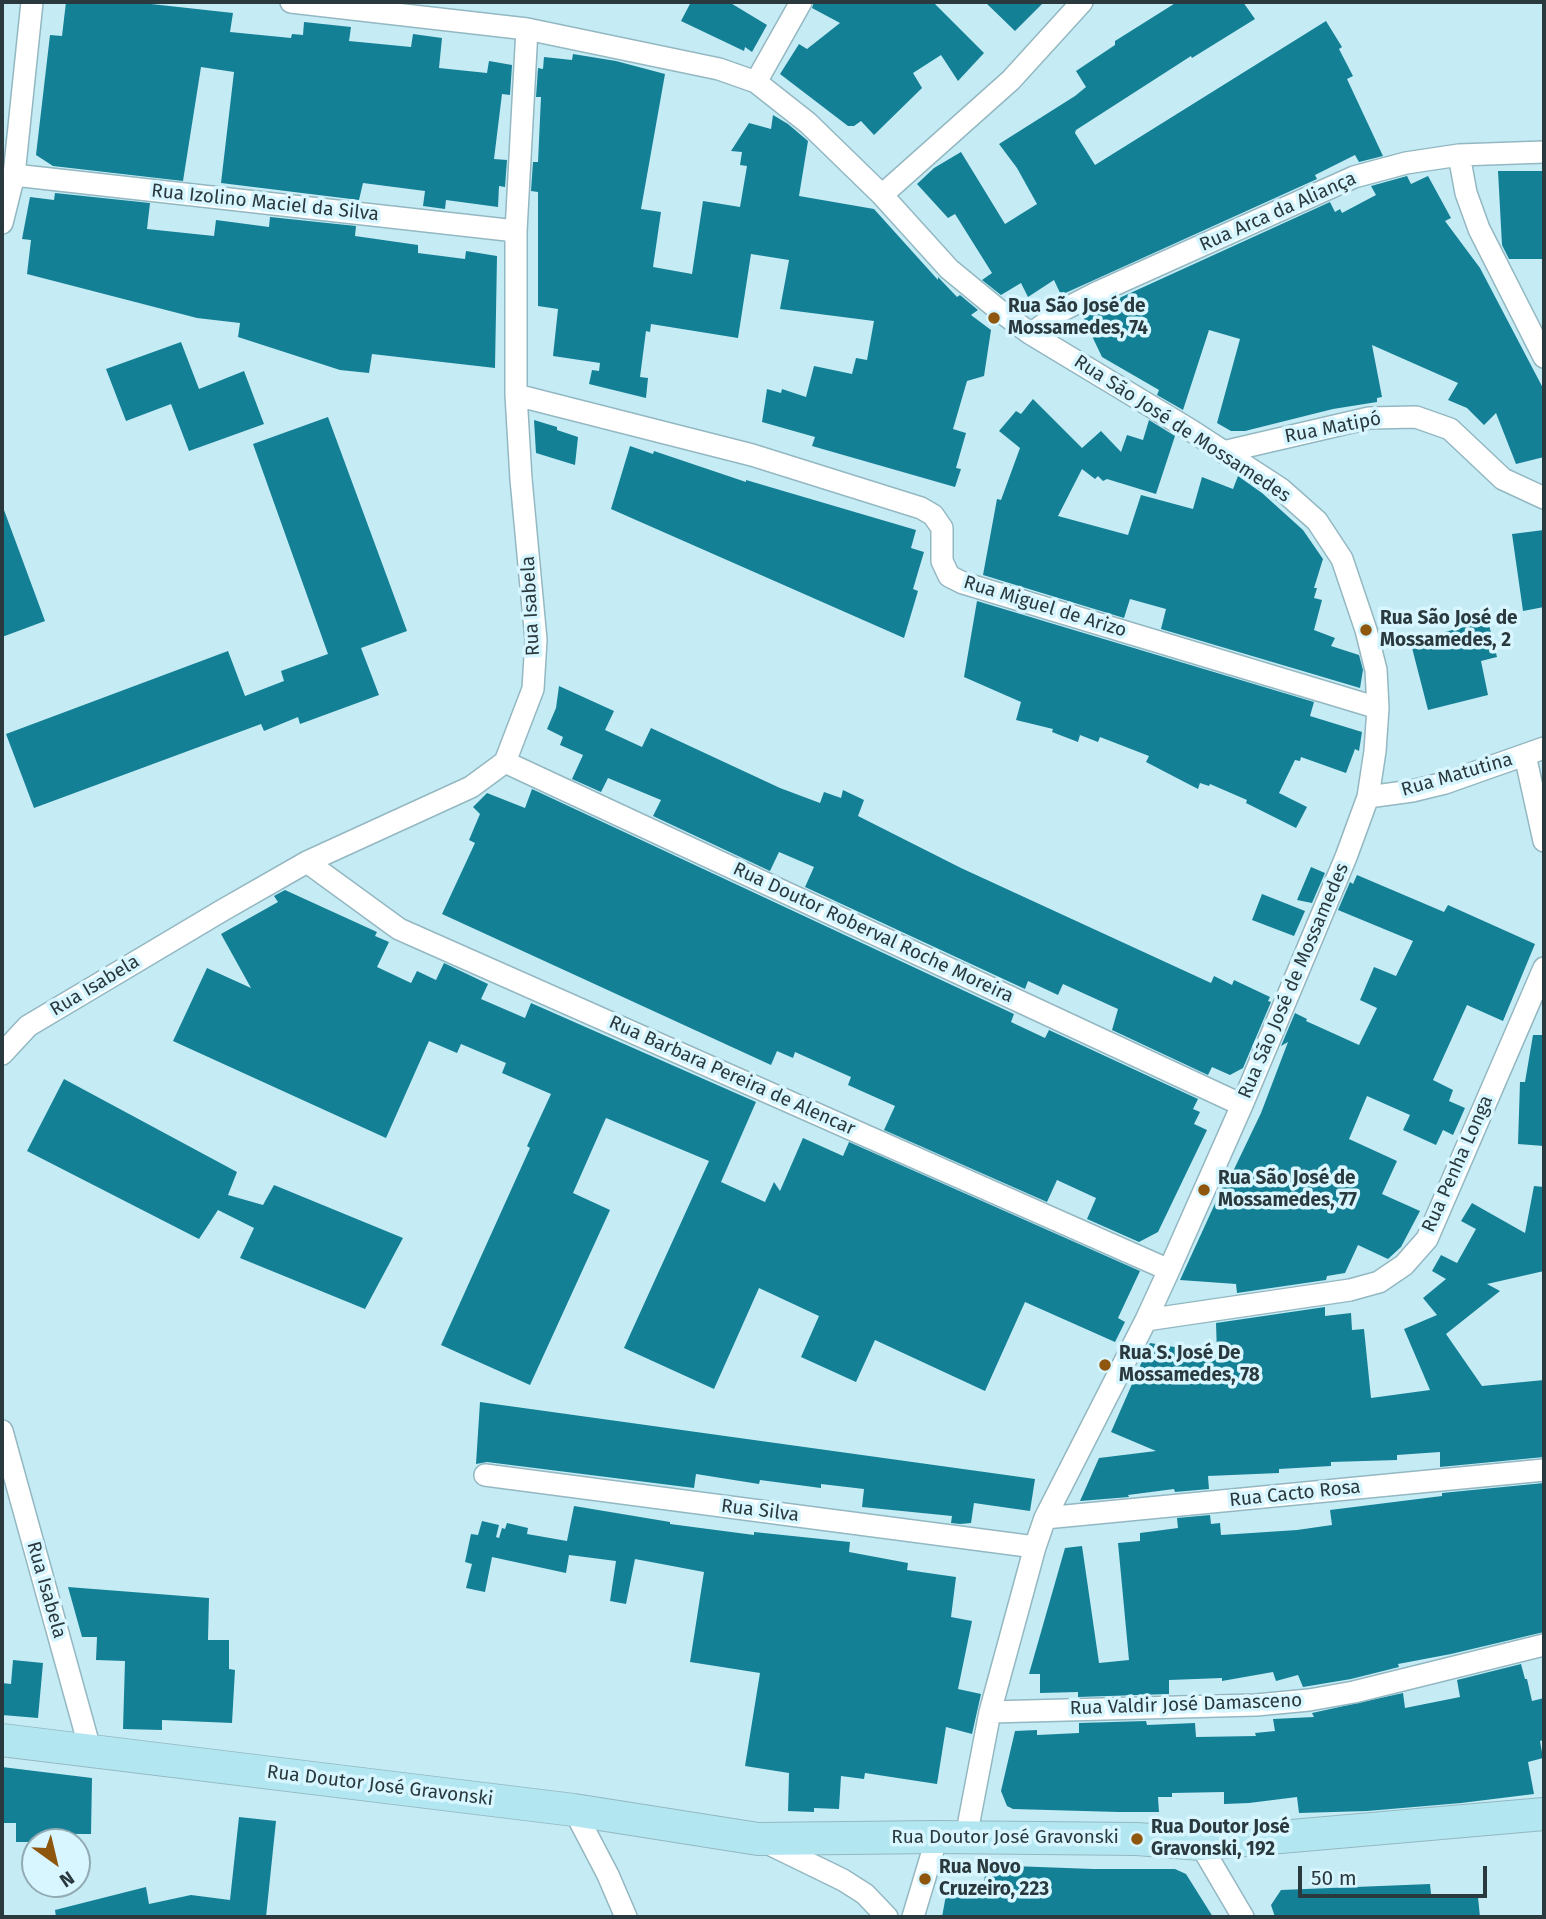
<!DOCTYPE html>
<html>
<head>
<meta charset="utf-8">
<style>
	body { margin:0 }
	#map { position:relative; width:1546px; height:1919px; overflow:hidden; background:#c5ebf5; font-family:"Fira Sans",sans-serif }
	canvas { display:block }
	.frame { position:absolute; inset:0; border:4px solid #2a393d; pointer-events:none }
	.north { position:absolute; left:21px; top:1828px; width:70px; height:70px; box-sizing:border-box; background:#d8f6ff; border:2px solid #92aab1; border-radius:50%; rotate:146deg; font-size:19px; font-weight:700; line-height:28px; text-align:center; color:#2a393d }
	.north::after { content:''; display:block; margin:auto; width:24px; height:32px; background:#8f570e; clip-path:polygon(50% 0,100% 100%,50% 72%,0 100%) }
	.scale { position:absolute; left:1298px; top:1866px; width:189px; height:32px; box-sizing:border-box; border:4px solid #2a393d; border-top:0; padding-left:9px; font-size:21px; line-height:24px; white-space:nowrap; color:#2a393d; -webkit-text-stroke:5px #d8f6ff; paint-order:stroke }
</style>
</head>
<body>
<div id="map">
<canvas width="1546" height="1919"></canvas>
<div class="frame"></div>
<div class="north">N</div>
<div class="scale">50 m</div>
</div>
<script>
const ctx = document.querySelector('canvas').getContext('2d');
ctx.lineJoin = 'round';
function paint(path, color) {
  ctx.fillStyle = color;
  ctx.fill(path, 'evenodd');
}
function poly(rows) {
  const path = new Path2D();
  for (const r of rows) {
    path.moveTo(r[0], r[1]);
    for (let i = 2; i < r.length; i += 2) path.lineTo(r[i], r[i + 1]);
  }
  return path;
}
function stroke(path, color, width, dash) {
  ctx.strokeStyle = color;
  ctx.lineWidth = width;
  ctx.lineCap = dash ? 'butt' : 'round';
  ctx.setLineDash(dash || []);
  ctx.stroke(path);
}
function drawText(font, color, halo, rows, align = 'center') {
  ctx.font = font + ' "Fira Sans",sans-serif';
  ctx.lineWidth = 7;
  ctx.setLineDash([]);
  ctx.textBaseline = 'middle';
  ctx.strokeStyle = halo;
  ctx.fillStyle = color;
  for (const [text, x, y, turn = 0] of rows) {
    ctx.save();
    ctx.translate(x, y);
    ctx.rotate((+turn || 0) * Math.PI / 180);
    ctx.textAlign = isNaN(turn) ? turn : align;
    if (halo) ctx.strokeText(text, 0, 0);
    ctx.fillText(text, 0, 0);
    ctx.restore();
  }
}
const building = poly([
	[66,2,133,2,233,13,230,32,291,38,292,34,303,35,304,22,351,27,349,41,411,47,413,34,442,38,439,68,487,73,489,61,512,65,510,95,502,94,494,159,507,160,505,187,499,186,498,207,446,200,445,209,423,206,425,191,363,183,359,200,221,183,234,72,201,67,183,181,53,166,36,155,50,35,62,36],
	[691,2,729,2,767,25,752,52,745,47,744,51,681,21],
	[814,2,933,2,984,53,958,81,941,55,913,73,922,88,874,135,861,121,854,126,848,126,780,74,799,44,807,49,840,23,812,8],
	[985,2,1044,2,1015,31],
	[1177,2,1243,2,1255,19,1192,58,1191,56,1076,130,1075,133,1095,165,1326,21,1342,47,1339,49,1353,76,1347,79,1383,156,1359,162,1355,155,1315,175,1317,179,1061,295,1054,280,1028,297,1021,283,1001,295,982,280,992,273,955,214,948,218,917,184,934,168,961,152,1005,224,1037,204,1017,168,999,144,1075,96,1086,87,1076,71,1115,45,1115,41],
	[573,54,616,61,665,74,641,209,661,212,653,267,692,274,703,201,740,207,747,166,740,165,742,152,731,151,749,123,771,129,773,115,788,124,808,141,799,196,874,209,938,280,938,277,957,297,960,295,978,310,971,315,991,330,984,376,967,381,953,429,966,433,956,468,961,469,955,487,812,446,815,437,762,422,767,389,781,393,782,389,806,397,814,366,852,374,856,358,867,360,874,321,780,309,789,260,751,254,738,338,651,324,650,332,646,331,640,377,648,378,646,398,589,384,592,370,599,371,600,363,553,356,558,309,538,306,538,192,531,191,533,162,538,162,541,97,536,97,538,68,543,69,544,57,572,60],
	[1498,171,1544,171,1544,259,1509,259,1502,245],
	[1407,176,1411,184,1428,176,1451,218,1445,221,1480,268,1544,390,1544,457,1516,464,1496,413,1484,425,1467,408,1448,400,1458,383,1372,345,1382,397,1377,398,1377,402,1333,409,1245,431,1231,431,1217,423,1240,339,1209,330,1183,410,1157,395,1159,390,1102,357,1082,315,1330,202,1335,212,1340,209,1342,213,1376,195,1371,186],
	[55,193,150,203,147,229,214,236,216,220,269,227,270,217,356,226,355,236,418,245,418,253,465,259,466,251,497,256,495,368,372,354,369,373,340,370,238,337,240,323,197,318,27,274,31,240,22,239,30,197,54,200],
	[181,342,199,389,244,371,264,424,189,451,171,404,126,421,106,369],
	[1033,399,1082,448,1101,431,1121,452,1127,435,1143,440,1149,420,1175,436,1156,494,1107,479,1103,481,1098,476,1095,479,1082,469,1058,516,1128,535,1141,495,1193,509,1202,477,1233,489,1238,476,1262,493,1303,530,1323,559,1314,588,1317,588,1314,598,1322,600,1314,630,1335,638,1331,646,1359,655,1363,670,1360,688,1161,629,1166,609,1130,599,1124,618,983,575,997,499,1001,500,1020,448,999,431,1016,411,1021,414],
	[328,417,407,631,361,648,379,695,300,724,298,717,264,731,261,724,34,808,6,734,228,651,245,696,284,681,281,671,328,654,253,444],
	[534,420,557,427,557,430,578,437,575,465,536,453],
	[630,446,653,454,654,451,746,482,746,480,916,530,911,548,924,552,913,589,918,591,904,638,611,509],
	[4,510,45,621,2,637,2,511],
	[1544,530,1544,607,1523,611,1512,534],
	[977,601,1314,702,1310,716,1362,732,1359,751,1355,749,1346,773,1301,757,1300,761,1295,760,1279,793,1307,807,1296,828,1246,803,1247,800,1210,784,1209,786,1200,783,1198,789,1146,762,1149,756,1100,737,1098,742,1080,735,1078,742,1052,732,1053,729,1016,720,1021,702,964,677],
	[1488,621,1497,657,1481,661,1488,695,1428,710,1411,644,1426,640,1425,637],
	[559,686,614,711,605,730,642,747,651,728,780,788,820,803,824,792,841,798,843,790,864,800,858,816,961,868,1211,983,1214,976,1232,985,1234,980,1270,997,1268,1001,1271,1002,1243,1068,1230,1075,1212,1067,1208,1075,1112,1030,1118,1009,1063,984,1058,995,1028,981,1025,989,805,887,814,867,779,852,770,871,653,816,661,800,608,778,601,792,572,779,583,755,560,745,563,737,547,729,556,708],
	[532,789,1014,1014,1011,1022,1045,1038,1049,1030,1198,1099,1193,1109,1200,1112,1194,1124,1207,1130,1158,1232,1139,1242,1087,1219,1096,1198,1057,1180,1047,1202,884,1130,895,1106,848,1085,851,1077,795,1052,793,1058,777,1051,771,1065,442,914,475,843,469,840,480,814,473,807,487,793,525,808],
	[1311,867,1325,873,1312,903,1297,900],
	[1357,875,1444,912,1448,905,1535,944,1503,1021,1467,1005,1433,1080,1453,1090,1449,1101,1465,1108,1453,1135,1443,1130,1436,1145,1403,1130,1410,1115,1367,1096,1349,1139,1397,1161,1382,1194,1420,1211,1401,1247,1388,1259,1358,1245,1345,1273,1327,1276,1326,1280,1237,1293,1236,1284,1180,1280,1224,1184,1226,1186,1261,1113,1288,1042,1281,1046,1295,1013,1307,1019,1306,1021,1359,1045,1377,1008,1360,1000,1374,967,1396,976,1413,941,1338,910,1350,882,1353,884],
	[285,890,377,932,375,936,389,942,377,967,411,983,417,971,436,980,444,963,488,984,481,999,525,1018,531,1003,756,1102,721,1182,765,1202,774,1182,780,1191,803,1138,843,1156,849,1142,1140,1271,1118,1318,1125,1322,1115,1342,1025,1302,985,1391,875,1340,856,1382,801,1357,819,1316,759,1288,714,1389,624,1348,709,1161,606,1118,573,1193,610,1210,530,1385,441,1345,530,1148,527,1146,551,1094,502,1073,506,1063,461,1044,457,1053,429,1041,386,1138,173,1041,207,968,251,988,221,934,278,902,274,896],
	[1262,894,1305,911,1294,936,1252,920],
	[1533,1035,1544,1035,1544,1146,1518,1144,1520,1082,1525,1082],
	[64,1079,237,1172,228,1195,263,1205,274,1185,403,1238,365,1309,240,1258,254,1228,218,1210,199,1239,27,1151],
	[1534,1186,1544,1187,1544,1271,1487,1284,1500,1291,1446,1334,1482,1386,1544,1380,1544,1457,1440,1467,1440,1452,1397,1455,1397,1460,1331,1462,1331,1466,1279,1469,1279,1473,1208,1476,1209,1489,1175,1492,1174,1489,1128,1495,1129,1497,1080,1501,1099,1458,1156,1451,1111,1432,1150,1343,1217,1354,1216,1323,1325,1307,1325,1316,1351,1313,1352,1330,1364,1329,1371,1398,1430,1390,1404,1329,1437,1315,1423,1298,1446,1279,1432,1271,1441,1255,1457,1263,1476,1229,1461,1221,1472,1203,1525,1233],
	[480,1402,1035,1479,1030,1511,974,1503,971,1523,960,1524,951,1523,952,1516,862,1507,864,1489,821,1484,821,1488,760,1480,759,1484,696,1474,694,1488,487,1462,476,1464],
	[1544,1483,1544,1632,1451,1654,1398,1664,1399,1667,1351,1679,1303,1687,1298,1675,1276,1681,1273,1672,1222,1681,1222,1678,1169,1680,1169,1694,1078,1697,1078,1692,1040,1693,1040,1674,1029,1674,1065,1548,1082,1546,1099,1663,1129,1660,1118,1543,1140,1541,1140,1533,1178,1528,1177,1518,1210,1515,1211,1524,1220,1523,1221,1535,1297,1530,1332,1525,1330,1510,1442,1496,1442,1493],
	[574,1506,670,1522,670,1524,754,1535,754,1532,850,1542,849,1552,908,1563,907,1570,956,1577,951,1617,972,1621,958,1689,981,1694,972,1734,946,1727,937,1784,865,1773,864,1779,841,1776,839,1809,814,1808,814,1812,788,1811,789,1773,745,1766,760,1673,690,1662,704,1572,635,1559,626,1604,610,1601,616,1561,569,1555,566,1573,492,1557,485,1592,466,1588,472,1564,465,1562,471,1534,478,1535,482,1521,499,1525,496,1537,499,1538,502,1528,505,1529,507,1523,528,1528,527,1534,567,1541],
	[68,1587,209,1598,208,1640,229,1640,229,1669,235,1670,232,1723,162,1720,162,1730,123,1729,125,1661,96,1660,97,1637,82,1637],
	[13,1660,43,1663,38,1718,2,1715,2,1683,11,1684],
	[1521,1664,1525,1679,1527,1679,1532,1701,1544,1698,1544,1740,1540,1741,1543,1758,1528,1762,1534,1794,1461,1803,1367,1811,1299,1813,1297,1797,1249,1803,1224,1804,1224,1792,1172,1793,1172,1797,1158,1797,1159,1812,1119,1812,1013,1809,1007,1806,1001,1791,1015,1731,1037,1730,1037,1735,1079,1733,1079,1723,1146,1721,1147,1725,1195,1723,1196,1737,1256,1736,1255,1733,1275,1731,1273,1719,1314,1717,1312,1713,1403,1693,1405,1708,1460,1697,1457,1680],
	[2,1767,92,1778,91,1834,72,1834,69,1842,16,1842,16,1823,2,1823],
	[239,1817,276,1821,266,1917,56,1917,55,1910,146,1887,149,1904,191,1895,230,1900],
	[986,1865,1093,1869,1175,1869,1186,1874,1213,1917,942,1917,948,1884,984,1884],
	[1430,1884,1431,1894,1478,1897,1480,1917,1275,1917,1271,1905,1281,1890]
]);
const street = poly([
	[291,2,527,29,719,69,756,82,808,123,882,195,949,269,1000,311,1031,334,1192,431,1281,489,1317,521,1342,559,1366,630,1376,670,1378,708,1375,751,1368,797,1346,857,1242,1105,1169,1270,1146,1320,1045,1518,1035,1547,990,1712,966,1837],
	[756,82,801,2],
	[1459,155,1466,193,1479,229,1544,357],
	[14,175,516,231],
	[882,195,1011,80,1082,2],
	[2,223,14,175,32,2],
	[1031,334,1061,311,1096,293,1354,177,1406,163,1459,155,1544,152],
	[516,395,752,455,921,508,933,515,942,528,942,561,949,576,963,583,1378,708],
	[1223,452,1369,418,1416,417,1450,429,1503,479,1544,498],
	[1525,755,1544,841],
	[505,762,1242,1105],
	[1368,797,1412,791,1445,783,1544,748],
	[307,862,399,929,1169,1270],
	[2,1054,28,1026,223,910,307,862,471,787,505,762,533,689,536,640,521,479,516,395,516,231,527,29],
	[1146,1320,1350,1290,1379,1282,1404,1265,1427,1239,1544,968],
	[2,1431,90,1749],
	[485,1475,1035,1547],
	[1045,1518,1544,1470],
	[990,1712,1256,1705,1309,1700,1354,1692,1544,1645],
	[574,1810,608,1875,626,1917],
	[763,1841,843,1880,865,1894,887,1917],
	[1200,1844,1243,1917],
	[913,1917,937,1837]
]);
const secondary = poly([
	[2,1740,574,1810,758,1839,937,1837,1137,1839,1200,1844,1544,1814]
]);
const markers = [
	[994,318,7,"#8f570e"],
	[1366,630,7,"#8f570e"],
	[1204,1190,7,"#8f570e"],
	[1105,1365,7,"#8f570e"],
	[1137,1839,7,"#8f570e"],
	[925,1879,7,"#8f570e"]
];
const streetNames = [
	["Rua Izolino Maciel da Silva",265,203,6],
	["Rua Arca da Aliança",1278,212,-24],
	["Rua Matipó",1333,428,-11],
	["Rua São José de Mossamedes",1182,429,33],
	["Rua Isabela",531,606,-93],
	["Rua Miguel de Arizo",1045,607,17],
	["Rua Matutina",1457,775,-16],
	["Rua Doutor Roberval Roche Moreira",873,933,25],
	["Rua São José de Mossamedes",1294,981,-67],
	["Rua Isabela",95,986,-31],
	["Rua Barbara Pereira de Alencar",732,1076,24],
	["Rua Penha Longa",1458,1164,-66],
	["Rua Cacto Rosa",1295,1494,-6],
	["Rua Silva",760,1511,7],
	["Rua Isabela",46,1590,74],
	["Rua Valdir José Damasceno",1186,1705,-2],
	["Rua Doutor José Gravonski",380,1786,7],
	["Rua Doutor José Gravonski",1005,1838]
];
const poiNames = [
	["Rua São José de",1008,307],
	["Mossamedes, 74",1008,329],
	["Rua São José de",1380,619],
	["Mossamedes, 2",1380,641],
	["Rua São José de",1218,1179],
	["Mossamedes, 77",1218,1201],
	["Rua S. José De",1119,1354],
	["Mossamedes, 78",1119,1376],
	["Rua Doutor José",1151,1828],
	["Gravonski, 192",1151,1850],
	["Rua Novo",939,1868],
	["Cruzeiro, 223",939,1890]
];
paint(building, '#148096');
stroke(street, '#94b8c2', 24);
stroke(secondary, '#94b8c2', 34);
stroke(street, '#fff', 21);
stroke(secondary, '#b2e7f1', 32);
for (const [x, y, r, color] of markers) {
  const dot = new Path2D();
  dot.arc(x, y, r, 0, 2 * Math.PI);
  ctx.fillStyle = color;
  ctx.fill(dot);
  stroke(dot, '#d8f6ff', 2.5);
}
drawText('19px', '#2a393d', '#d8f6ff', streetNames);
drawText('bold 19px', '#2a393d', '#d8f6ff', poiNames, 'left');
</script>
</body>
</html>
